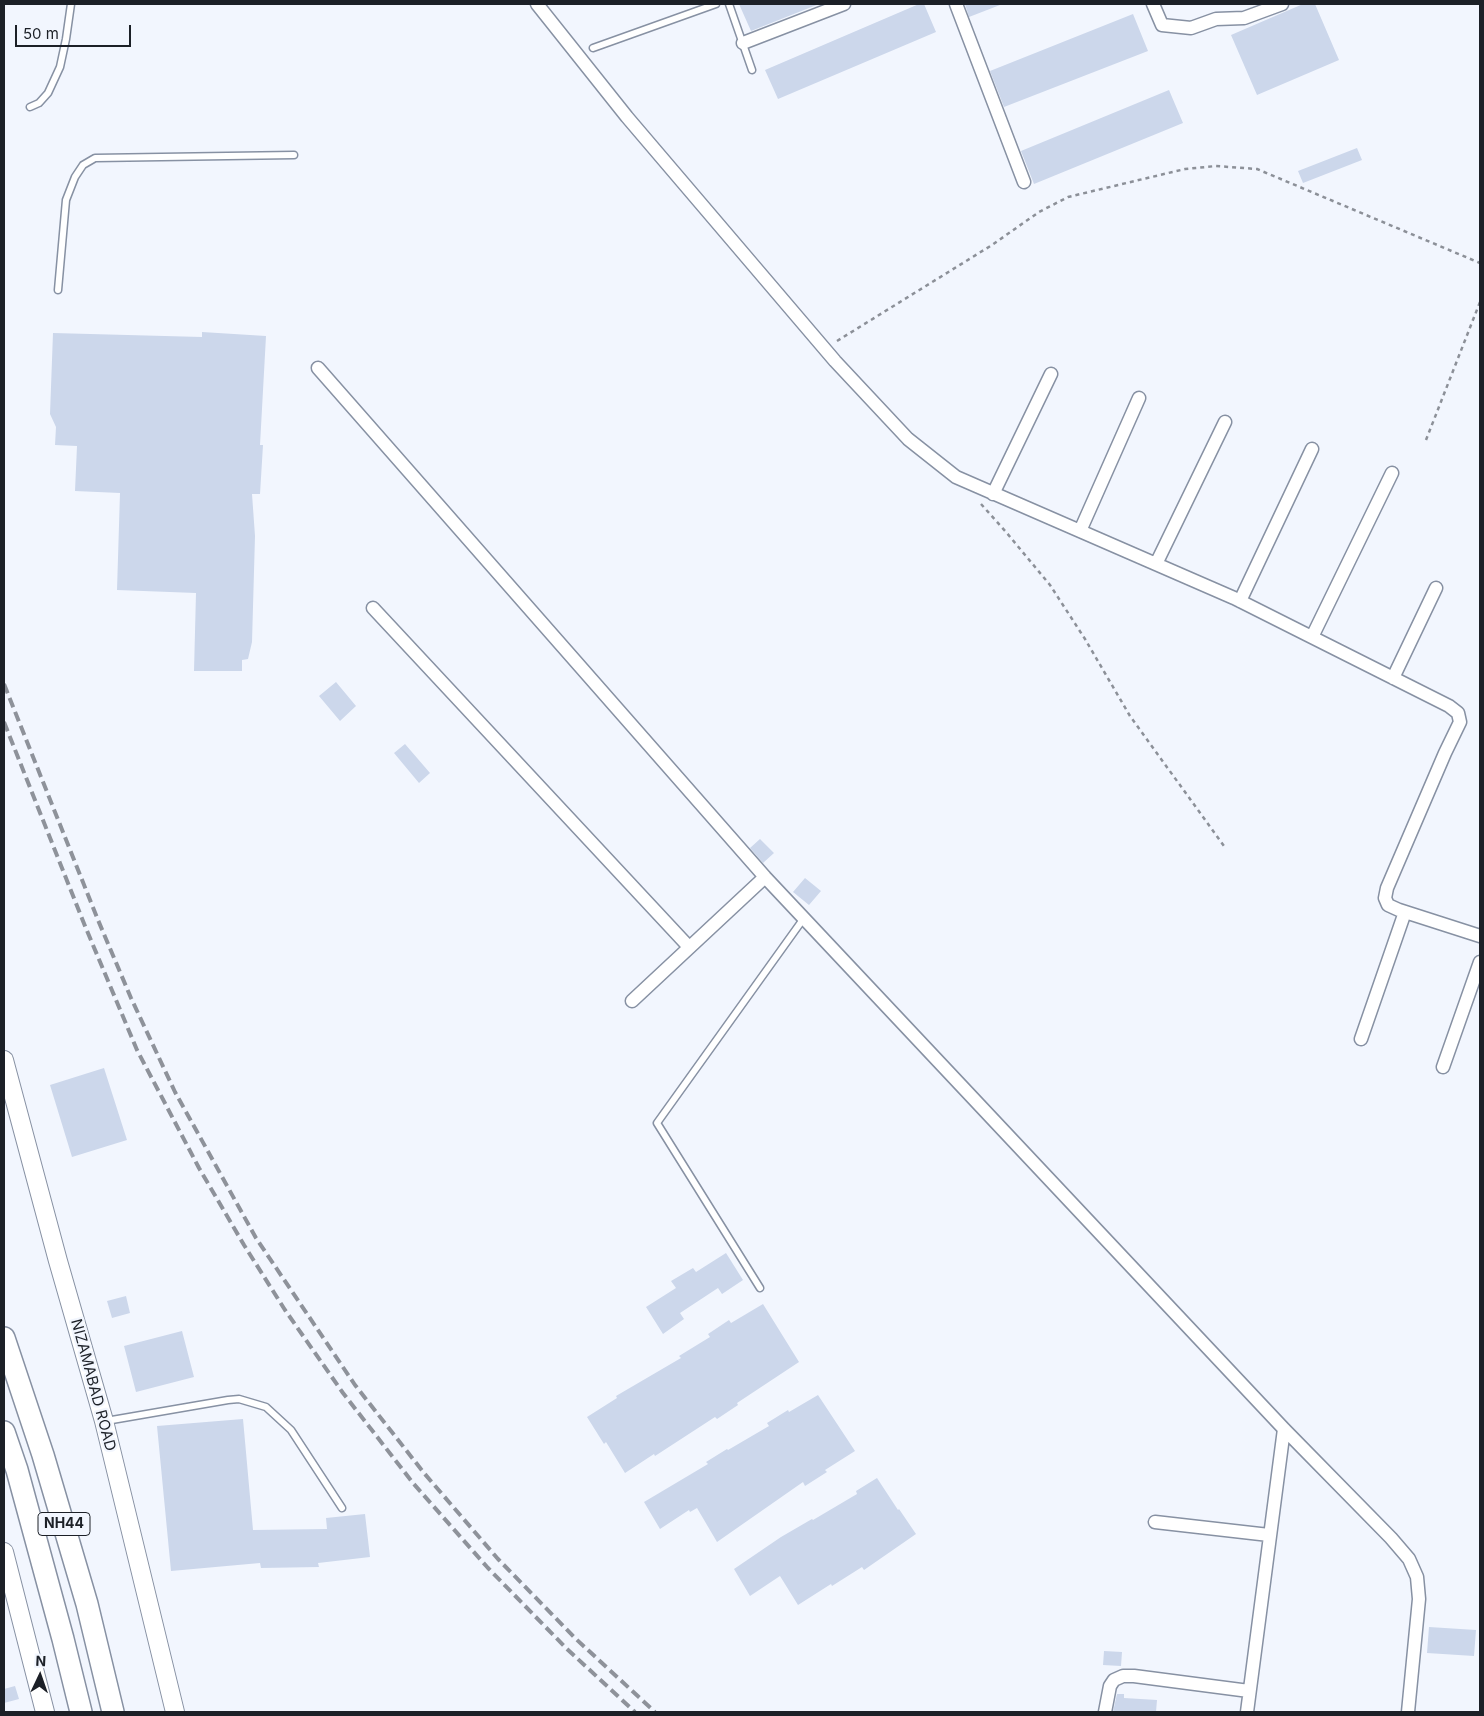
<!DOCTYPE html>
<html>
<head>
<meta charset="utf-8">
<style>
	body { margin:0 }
	#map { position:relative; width:1484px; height:1716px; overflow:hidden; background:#f2f6fe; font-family:Inter,sans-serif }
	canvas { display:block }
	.frame { position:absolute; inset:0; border:5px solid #1c2027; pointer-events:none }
	.north { position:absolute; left:15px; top:1651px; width:50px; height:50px; -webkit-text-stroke:4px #f2f6fe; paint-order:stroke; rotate:3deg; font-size:14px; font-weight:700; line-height:20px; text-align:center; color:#1c2027 }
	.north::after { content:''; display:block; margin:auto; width:18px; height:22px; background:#1c2027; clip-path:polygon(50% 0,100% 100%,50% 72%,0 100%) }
	.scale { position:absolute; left:15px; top:25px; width:116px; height:22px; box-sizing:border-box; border:2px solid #1c2027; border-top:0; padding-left:6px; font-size:15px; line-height:18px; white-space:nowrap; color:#1c2027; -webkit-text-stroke:4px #f2f6fe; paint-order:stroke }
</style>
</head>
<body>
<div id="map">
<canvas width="1484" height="1716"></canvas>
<div class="frame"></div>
<div class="north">N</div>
<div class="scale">50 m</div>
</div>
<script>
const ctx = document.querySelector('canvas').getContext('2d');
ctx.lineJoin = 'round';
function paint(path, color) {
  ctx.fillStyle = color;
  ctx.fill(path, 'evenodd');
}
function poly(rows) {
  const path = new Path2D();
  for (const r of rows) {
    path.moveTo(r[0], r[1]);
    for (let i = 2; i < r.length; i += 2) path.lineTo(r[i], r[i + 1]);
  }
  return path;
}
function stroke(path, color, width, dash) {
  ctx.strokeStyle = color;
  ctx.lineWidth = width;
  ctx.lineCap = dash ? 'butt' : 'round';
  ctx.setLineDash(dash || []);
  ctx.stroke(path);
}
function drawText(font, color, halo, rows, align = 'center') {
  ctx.font = font + ' Inter,sans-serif';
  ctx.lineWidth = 4.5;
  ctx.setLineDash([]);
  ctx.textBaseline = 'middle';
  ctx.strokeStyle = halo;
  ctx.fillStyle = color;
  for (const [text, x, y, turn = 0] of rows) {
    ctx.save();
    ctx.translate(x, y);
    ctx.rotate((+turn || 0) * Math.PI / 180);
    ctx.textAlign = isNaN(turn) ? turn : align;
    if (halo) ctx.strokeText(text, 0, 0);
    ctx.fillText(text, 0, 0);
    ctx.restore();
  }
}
const building = poly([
	[739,4,819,4,751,31],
	[919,4,924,4,936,32,778,99,765,70],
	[965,4,1000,4,1000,5,969,17],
	[1303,4,1315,4,1339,60,1257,95,1231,35],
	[1133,14,1148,51,1004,107,990,71],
	[1169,90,1183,123,1034,184,1021,151],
	[1357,148,1362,160,1303,183,1298,171],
	[202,332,266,336,260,445,263,445,260,494,252,494,255,536,252,642,248,659,242,660,242,671,194,671,196,593,117,590,120,493,75,491,77,446,55,445,56,427,50,414,53,333,202,337],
	[336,682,356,706,340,721,319,696],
	[405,744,430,773,419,783,394,753],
	[760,839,774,853,763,863,750,848],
	[805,878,821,891,809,905,793,892],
	[104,1068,127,1140,72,1157,50,1085],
	[726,1253,743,1280,722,1294,718,1288,680,1313,684,1319,663,1334,646,1307,676,1288,671,1281,693,1268,696,1272],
	[126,1296,130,1313,112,1318,107,1301],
	[763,1304,799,1362,737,1403,738,1405,717,1419,715,1417,655,1456,654,1454,625,1473,606,1442,604,1444,587,1417,617,1398,616,1396,681,1358,679,1356,710,1337,708,1334,729,1320,731,1323],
	[182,1331,194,1377,136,1392,124,1346],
	[818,1395,855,1451,825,1470,827,1472,805,1486,803,1482,717,1542,697,1508,690,1512,689,1510,660,1529,644,1502,708,1464,706,1462,727,1449,728,1450,769,1426,767,1423,788,1410,789,1412],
	[243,1419,253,1530,327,1529,326,1518,365,1514,370,1557,318,1563,319,1567,261,1568,260,1563,171,1571,157,1426],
	[877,1478,898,1510,899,1509,916,1534,864,1570,862,1567,832,1586,831,1584,798,1605,780,1576,750,1596,734,1569,781,1537,812,1519,813,1520,857,1494,856,1491],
	[1429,1627,1476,1630,1474,1656,1427,1653],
	[1104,1651,1122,1652,1121,1666,1103,1665],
	[15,1686,19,1699,4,1703,4,1689],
	[1117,1694,1124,1694,1124,1698,1157,1700,1156,1712,1113,1712]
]);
const path = poly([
	[837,341,992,245,1039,212,1068,197,1185,169,1216,166,1257,169,1480,263],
	[1426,440,1480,302],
	[981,504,1006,532,1050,585,1085,639,1130,716,1224,846]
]);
const service = poly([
	[729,4,752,70],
	[593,48,716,4],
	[30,107,39,103,48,93,60,67,66,39,71,4],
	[58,290,66,200,75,177,83,165,95,158,294,155],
	[760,1288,657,1123,804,918],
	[106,1421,228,1400,239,1399,266,1407,291,1430,342,1508]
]);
const minor = poly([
	[537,4,627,117,835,361,908,439,956,477,1234,598,1449,706,1458,713,1460,722,1445,753,1387,888,1385,898,1388,905,1399,910,1480,936],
	[956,4,1024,182],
	[1153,4,1162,25,1191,28,1216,19,1244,18,1282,4],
	[743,43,844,4],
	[318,368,765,877,1284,1429,1391,1538,1409,1559,1417,1577,1419,1599,1408,1712],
	[993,494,1051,374],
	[1080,531,1139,398],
	[1156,564,1225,422],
	[1240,601,1312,449],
	[373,608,689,947],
	[1312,637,1392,473],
	[1393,678,1436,588],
	[632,1001,765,877],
	[1361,1039,1405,912],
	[1443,1067,1480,962],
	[1155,1522,1269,1535],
	[1105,1712,1110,1686,1114,1680,1123,1676,1134,1676,1249,1691],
	[1247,1712,1284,1429]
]);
const secondary = poly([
	[4,1060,58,1261,104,1421,175,1712],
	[4,1552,45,1712]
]);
const trunk = poly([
	[4,1338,43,1455,87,1604,113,1712],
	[4,1432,17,1470,63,1639,81,1712]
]);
const rail = poly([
	[4,684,98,920,131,998,175,1092,256,1238,355,1385,424,1473,498,1559,576,1639,655,1712],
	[4,722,85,926,137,1050,199,1168,244,1245,285,1310,343,1393,413,1483,488,1568,566,1648,635,1712]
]);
const shields = [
	[64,1524,52]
];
const shieldNames = [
	["NH44",64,1524]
];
const streetNames = [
	["NIZAMABAD ROAD",93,1385,75]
];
paint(building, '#ccd7eb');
stroke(service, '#8791a3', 9);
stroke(minor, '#8791a3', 15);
stroke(secondary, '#8791a3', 20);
stroke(trunk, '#8791a3', 24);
stroke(path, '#8c9098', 2.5, [4, 4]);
stroke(service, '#fff', 6);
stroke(minor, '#fff', 12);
stroke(secondary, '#fff', 18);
stroke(trunk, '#fff', 21);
stroke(rail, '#8e929a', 4, [10, 5]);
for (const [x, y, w] of shields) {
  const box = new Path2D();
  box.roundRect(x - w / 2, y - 11.5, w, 23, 4);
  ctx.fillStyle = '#f2f6fe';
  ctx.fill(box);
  stroke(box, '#1c2027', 1);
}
drawText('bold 14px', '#1c2027', null, shieldNames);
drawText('15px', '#1c2027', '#f2f6fe', streetNames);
</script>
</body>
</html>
